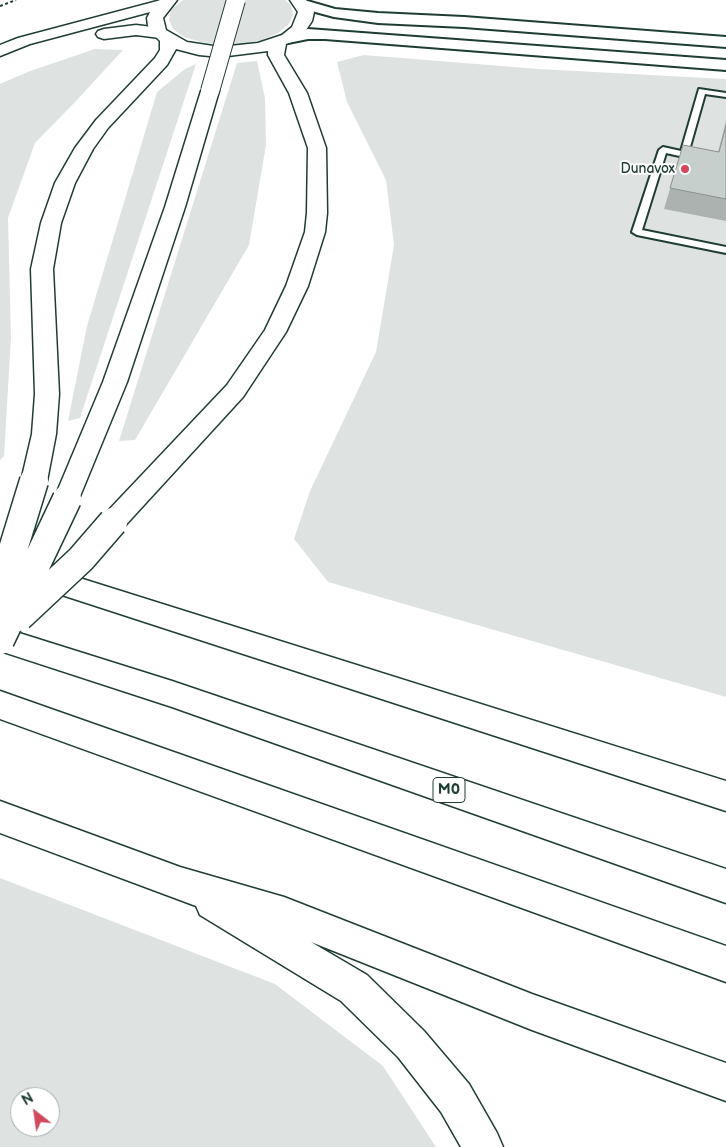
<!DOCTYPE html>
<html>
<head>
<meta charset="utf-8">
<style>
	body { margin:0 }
	#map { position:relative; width:726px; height:1147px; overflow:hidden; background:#fff; font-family:"Balsamiq Sans",sans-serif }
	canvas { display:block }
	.north { position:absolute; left:10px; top:1087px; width:50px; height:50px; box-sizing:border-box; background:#fff; border:1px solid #a5b1ae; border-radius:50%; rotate:330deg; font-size:14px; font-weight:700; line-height:20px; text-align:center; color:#1f3d34 }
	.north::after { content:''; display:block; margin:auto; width:18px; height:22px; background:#d1495b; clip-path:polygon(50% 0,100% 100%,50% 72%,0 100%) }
</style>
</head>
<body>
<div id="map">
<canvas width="726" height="1147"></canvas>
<div class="north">N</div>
</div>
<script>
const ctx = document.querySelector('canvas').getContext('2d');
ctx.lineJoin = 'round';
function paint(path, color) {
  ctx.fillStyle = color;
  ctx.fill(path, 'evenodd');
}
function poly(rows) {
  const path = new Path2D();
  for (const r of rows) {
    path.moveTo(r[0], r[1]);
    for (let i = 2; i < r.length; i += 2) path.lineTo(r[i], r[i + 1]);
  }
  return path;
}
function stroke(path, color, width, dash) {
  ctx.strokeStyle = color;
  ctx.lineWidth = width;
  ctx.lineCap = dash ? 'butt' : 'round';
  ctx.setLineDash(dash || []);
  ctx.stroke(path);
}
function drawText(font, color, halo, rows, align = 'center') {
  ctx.font = font + ' "Balsamiq Sans",sans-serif';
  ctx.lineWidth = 4;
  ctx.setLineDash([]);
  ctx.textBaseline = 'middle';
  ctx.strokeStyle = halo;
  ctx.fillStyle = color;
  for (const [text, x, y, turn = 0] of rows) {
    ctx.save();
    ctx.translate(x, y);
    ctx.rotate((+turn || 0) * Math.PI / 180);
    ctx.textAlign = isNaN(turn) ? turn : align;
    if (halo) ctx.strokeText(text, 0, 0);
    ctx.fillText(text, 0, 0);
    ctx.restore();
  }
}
const green = poly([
	[183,0,285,0,291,5,293,15,289,24,278,33,262,40,242,44,221,45,201,42,184,37,173,29,169,20,171,10],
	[95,49,123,50,76,101,35,143,8,218,11,337,4,456,0,460,0,84,30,71],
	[364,55,539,69,726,79,726,697,328,582,294,539,310,491,376,352,394,245,386,180,347,102,337,62],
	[257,61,265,98,266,145,249,245,135,440,119,441,237,63],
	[196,64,80,418,68,421,87,326,157,92,185,69],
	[0,878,275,984,383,1066,436,1147,0,1147],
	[20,1097,50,1097,50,1127,20,1127]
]);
const path = poly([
	[0,6,16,0]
]);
const lane = poly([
	[699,89,726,93,726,97,705,94,688,154,684,157,666,153,642,230,726,247,726,253,637,235,632,232,659,150,663,147,681,151,699,89]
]);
const street = poly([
	[304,0,335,9,378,13,464,17,726,37,726,47,464,27,378,23,334,17,297,7,295,4,297,1,304,0],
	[308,29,726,60,726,70,325,39,308,39,288,43,283,41,280,38,283,35,308,29]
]);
const secondary = poly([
	[160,0,177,0,163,18,166,30,187,42,220,47,258,43,282,35,292,27,298,12,290,0,306,0,314,12,312,21,304,33,294,41,286,44,284,55,307,93,326,148,327,213,325,232,308,286,286,332,243,397,122,529,113,532,104,529,100,522,104,515,227,385,265,330,286,286,305,232,307,213,308,148,289,93,268,55,268,51,220,57,199,55,176,49,167,65,108,128,93,149,75,183,61,223,53,269,59,394,56,434,47,481,43,488,34,491,25,488,21,481,32,434,35,394,31,269,41,223,55,183,75,148,96,120,155,58,160,50,160,41,152,33,148,26,147,18,152,8,160,0],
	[210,86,216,87,219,91,185,207,127,382,76,506,67,509,58,506,54,499,103,382,165,207,201,91,204,87,210,86]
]);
const highway = poly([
	[161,0,169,1,172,4,169,7,30,44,0,56,0,45,18,38,161,0],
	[136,25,160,28,166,30,168,33,166,36,160,38,136,35,104,39,98,37,96,34,98,31,104,29,136,25],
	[35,564,726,781,726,811,25,583,21,575,25,567,35,564],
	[0,627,172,681,726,869,726,903,172,707,0,651,0,627],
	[0,691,726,946,726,982,0,719,0,691],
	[0,801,180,867,284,897,532,994,726,1063,726,1101,532,1030,311,942,367,975,424,1031,469,1084,497,1133,503,1147,461,1147,441,1112,398,1057,341,1001,200,915,196,906,0,833,0,801]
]);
const secondaryBridgeFar1 = poly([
	[210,91,236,0]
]);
const secondaryBridge = poly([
	[9,615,11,556,34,481],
	[19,617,81,559,113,522],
	[0,640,67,499]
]);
const wall = poly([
	[726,121,726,221,664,209,683,145,718,152]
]);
const building = poly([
	[726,126,726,199,670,188,683,145,719,152,726,126]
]);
const markers = [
	[685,169,5,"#d1495b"]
];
const farPoinames = [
	["Dunavox",675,169]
];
const shields = [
	[449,790,32]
];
const shieldNames = [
	["M0",449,790]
];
paint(green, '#dee3e2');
stroke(lane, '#1f3d34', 4);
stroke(street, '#1f3d34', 4);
stroke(secondary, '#1f3d34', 3);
stroke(highway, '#1f3d34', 3);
stroke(path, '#1f3d34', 2, [3, 2.5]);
paint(lane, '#fff');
paint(street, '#fff');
paint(secondary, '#fff');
paint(highway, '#fff');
stroke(secondaryBridgeFar1, '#1f3d34', 20, []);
stroke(secondaryBridge, '#1f3d34', 31, []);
stroke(secondaryBridgeFar1, '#fff', 18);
stroke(secondaryBridge, '#fff', 28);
paint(wall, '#abb2af');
paint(building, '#c7cfcc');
stroke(building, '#8b918f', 1);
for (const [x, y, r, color] of markers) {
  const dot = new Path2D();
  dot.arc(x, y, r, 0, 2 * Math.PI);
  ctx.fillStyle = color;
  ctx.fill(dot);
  stroke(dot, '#fff', 2);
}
drawText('14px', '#1f3d34', '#fff', farPoinames, 'right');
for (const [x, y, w] of shields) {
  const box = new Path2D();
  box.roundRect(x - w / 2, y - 12.5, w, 25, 4);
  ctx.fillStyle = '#fff';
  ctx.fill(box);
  stroke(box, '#1f3d34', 1);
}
drawText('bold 15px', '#1f3d34', null, shieldNames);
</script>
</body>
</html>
